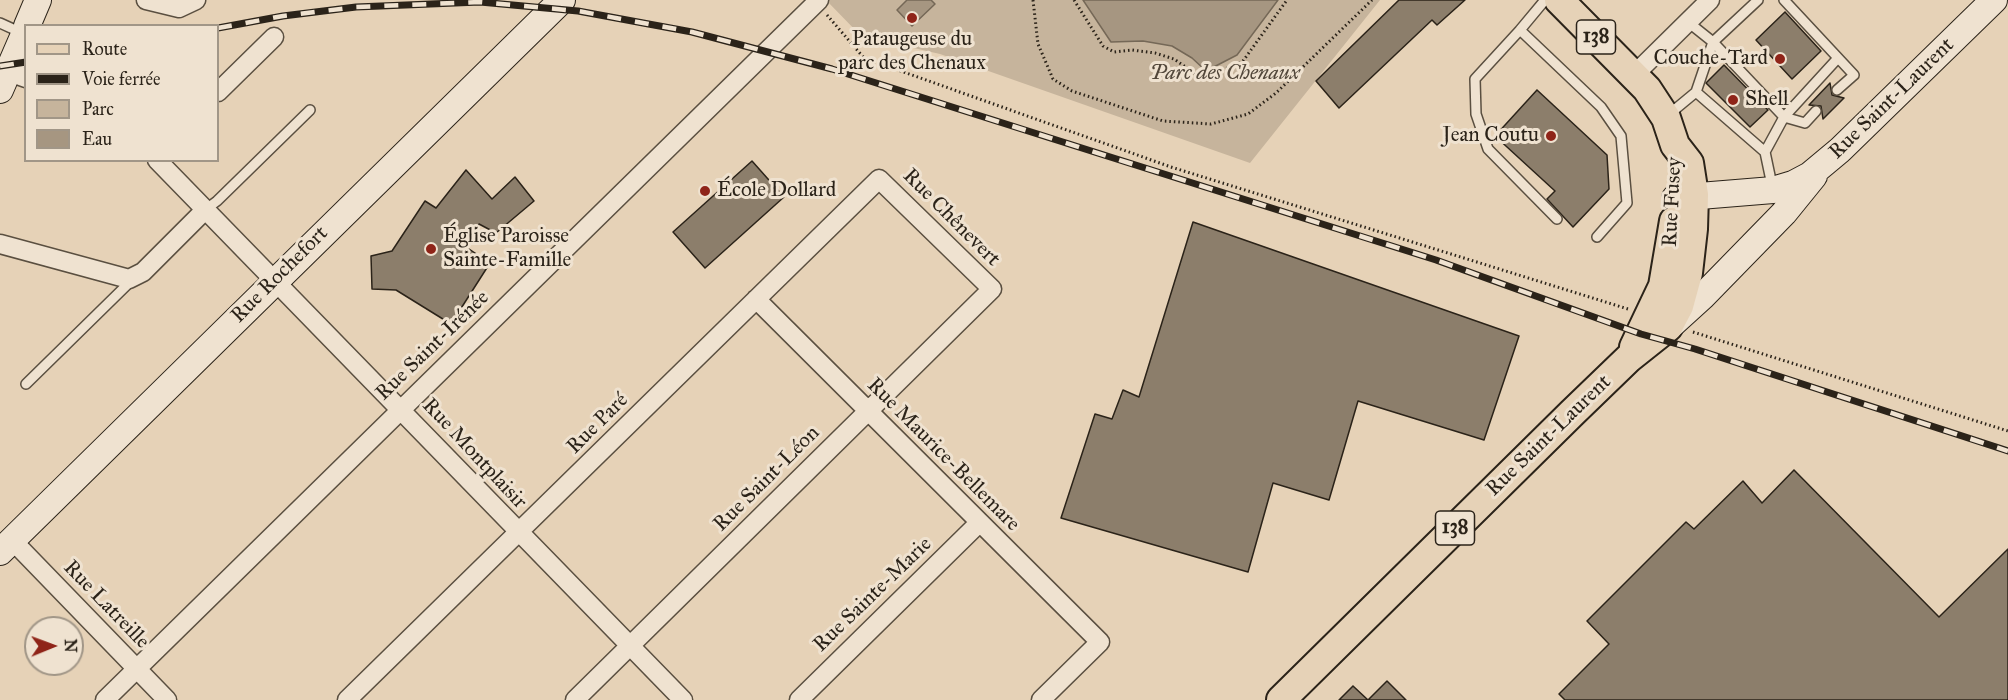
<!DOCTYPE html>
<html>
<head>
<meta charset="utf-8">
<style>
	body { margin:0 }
	#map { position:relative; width:2008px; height:700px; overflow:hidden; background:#e6d2b7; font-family:"IM FELL Great Primer",serif }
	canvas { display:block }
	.legend { position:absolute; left:24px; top:24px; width:195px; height:138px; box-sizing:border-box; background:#efe2d0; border:2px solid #a19687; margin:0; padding:8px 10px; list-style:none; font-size:18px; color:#2b2319 }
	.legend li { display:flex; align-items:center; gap:12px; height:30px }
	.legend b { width:30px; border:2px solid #a19687 }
	.north { position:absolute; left:24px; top:616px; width:60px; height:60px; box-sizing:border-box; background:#efe2d0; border:2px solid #a19687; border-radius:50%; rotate:89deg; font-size:16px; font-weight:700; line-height:24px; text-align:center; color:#2b2319 }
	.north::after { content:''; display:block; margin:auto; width:21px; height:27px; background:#8f2418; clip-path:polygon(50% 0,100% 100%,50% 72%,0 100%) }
</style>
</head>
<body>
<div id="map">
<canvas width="2008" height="700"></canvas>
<ul class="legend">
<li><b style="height:8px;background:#e6d2b7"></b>Route</li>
<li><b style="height:8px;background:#2b2319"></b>Voie ferrée</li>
<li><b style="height:16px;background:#c6b49c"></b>Parc</li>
<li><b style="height:16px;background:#a69681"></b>Eau</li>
</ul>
<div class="north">N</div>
</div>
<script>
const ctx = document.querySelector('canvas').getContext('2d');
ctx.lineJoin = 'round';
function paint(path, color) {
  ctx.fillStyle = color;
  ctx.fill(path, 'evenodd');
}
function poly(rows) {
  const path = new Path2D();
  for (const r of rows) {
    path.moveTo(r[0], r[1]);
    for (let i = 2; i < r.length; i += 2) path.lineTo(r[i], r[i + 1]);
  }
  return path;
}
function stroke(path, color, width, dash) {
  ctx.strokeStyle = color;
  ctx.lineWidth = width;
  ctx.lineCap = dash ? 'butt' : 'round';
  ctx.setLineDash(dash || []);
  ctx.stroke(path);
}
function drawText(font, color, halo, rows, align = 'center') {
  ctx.font = font + ' "IM FELL Great Primer",serif';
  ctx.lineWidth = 6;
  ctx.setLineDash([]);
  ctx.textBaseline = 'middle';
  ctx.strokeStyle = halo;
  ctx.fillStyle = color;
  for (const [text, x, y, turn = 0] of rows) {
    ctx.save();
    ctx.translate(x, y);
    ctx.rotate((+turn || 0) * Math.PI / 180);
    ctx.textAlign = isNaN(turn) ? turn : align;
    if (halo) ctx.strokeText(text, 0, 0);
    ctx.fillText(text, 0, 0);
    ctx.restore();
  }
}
const green = poly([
	[826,0,1380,0,1250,163,940,54,861,36]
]);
const water = poly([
	[907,0,931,0,935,4,912,26,897,10,907,0],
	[1083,0,1278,0,1237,55,1206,71,1192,58,1172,46,1143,41,1111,42,1083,0]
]);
const building = poly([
	[1399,0,1465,0,1437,25,1432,20,1339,108,1316,81,1399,0],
	[1785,12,1821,51,1792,79,1756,40,1785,12],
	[1724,65,1768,110,1750,127,1706,83,1724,65],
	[1830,83,1832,95,1844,98,1823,119,1821,106,1809,105,1830,83],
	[1537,90,1607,155,1609,189,1573,227,1547,199,1555,191,1495,136,1537,90],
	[752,161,784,197,705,268,673,232,752,161],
	[466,170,492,199,515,177,534,201,496,233,479,224,466,247,490,263,451,324,396,290,372,289,371,256,392,251,425,201,436,208,466,170],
	[1193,222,1519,336,1484,440,1358,401,1329,500,1273,483,1248,572,1061,518,1095,414,1112,419,1123,390,1139,397,1193,222],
	[1794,470,1939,617,2008,549,2008,700,1565,700,1559,694,1609,644,1587,621,1686,522,1694,529,1743,481,1762,503,1794,470],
	[1387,681,1406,700,1368,700,1387,681],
	[1353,686,1368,700,1339,700,1353,686]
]);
const path = poly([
	[1033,0,1038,44,1053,79,1072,91,1163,121,1211,124,1248,114,1276,93,1372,0],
	[1074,0,1103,46,1114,52,1132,50,1155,53,1174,59,1203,79,1243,61,1287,0],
	[827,15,864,58,1171,167,1628,309],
	[1693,332,2008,431]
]);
const lane = poly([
	[1545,0,1520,30,1601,107,1621,136,1627,203,1597,237],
	[1784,0,1854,75,1837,90],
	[1688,22,1713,42,1758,0],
	[0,23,22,33],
	[1520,30,1475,79,1476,114,1488,149,1557,219],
	[1696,92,1765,152],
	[1816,111,1805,123,1784,117,1838,58],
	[1667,116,1696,92,1713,42,1784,117,1765,152,1773,190],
	[205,210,217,201,310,110],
	[26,384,133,279]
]);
const street = poly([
	[146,0,179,8,196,0],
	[9,72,26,78],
	[1634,75,1710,0],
	[218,92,274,37],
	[157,160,683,700],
	[0,244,129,279,143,272,205,210],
	[756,299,1100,642,1041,700],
	[12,540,167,700],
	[105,700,819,0],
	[347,700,879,179,992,289,575,700],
	[799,700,979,523]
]);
const secondary = poly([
	[27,26,38,0],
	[0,90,26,30],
	[1675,198,1773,190,1793,184,1810,175,1840,150,1994,0],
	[1669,327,1702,297,1784,213,1814,176],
	[0,552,562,0]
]);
const primary = poly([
	[1634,347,1663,286,1674,221],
	[1281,700,1572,413,1629,358,1668,327,1679,306,1688,273,1693,229,1694,195,1689,163,1675,145,1666,118,1647,89,1559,0]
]);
const rail = poly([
	[218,28,283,16,356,7,480,2,578,11,692,32,832,69,1436,260,1641,334,1695,349,2008,451],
	[0,66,26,62]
]);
const markers = [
	[912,18,6,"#8f2418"],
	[1780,59,6,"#8f2418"],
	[1733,100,6,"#8f2418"],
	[1551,136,6,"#8f2418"],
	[705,191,6,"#8f2418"],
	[431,249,6,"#8f2418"]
];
const shields = [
	[1596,37,39],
	[1455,528,39]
];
const shieldNames = [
	["138",1596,37],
	["138",1455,528]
];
const poiNames = [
	["Pataugeuse du",912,40,"center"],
	["parc des Chenaux",912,64,"center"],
	["Couche-Tard",1768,59,"right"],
	["Shell",1745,100],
	["Jean Coutu",1539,136,"right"],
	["École Dollard",717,191],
	["Église Paroisse",443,237],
	["Sainte-Famille",443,261]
];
const parkNames = [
	["Parc des Chenaux",1225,74]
];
const streetNames = [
	["Rue Saint-Laurent",1892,99,-44],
	["Rue Fusey",1673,202,-87],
	["Rue Chênevert",951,218,45],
	["Rue Rochefort",280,275,-45],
	["Rue Saint-Irénée",433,346,-44],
	["Rue Paré",598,424,-45],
	["Rue Saint-Laurent",1549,436,-44],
	["Rue Montplaisir",474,454,47],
	["Rue Maurice-Bellemare",943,455,45],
	["Rue Saint-Léon",767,479,-45],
	["Rue Sainte-Marie",873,595,-44],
	["Rue Latreille",106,605,46]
];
paint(green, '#c6b49c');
paint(water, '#a69681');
stroke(water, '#756857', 1.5);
paint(building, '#8c7e6b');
stroke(building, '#2b2319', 1.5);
stroke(lane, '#5a4f40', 12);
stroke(street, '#5a4f40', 21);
stroke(secondary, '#2b2319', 28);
stroke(primary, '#2b2319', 32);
stroke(path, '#2b2319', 3, [1.5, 3]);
stroke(lane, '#efe2d0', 9);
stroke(street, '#efe2d0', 18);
stroke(secondary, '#efe2d0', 26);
stroke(primary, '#e6d2b7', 28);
stroke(rail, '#2b2319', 7);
stroke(rail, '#efe2d0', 4.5, [14]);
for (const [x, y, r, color] of markers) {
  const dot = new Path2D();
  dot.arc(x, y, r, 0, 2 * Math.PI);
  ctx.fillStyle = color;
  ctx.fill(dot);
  stroke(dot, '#efe2d0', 2);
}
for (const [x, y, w] of shields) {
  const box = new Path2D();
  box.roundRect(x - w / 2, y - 17, w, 34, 4.5);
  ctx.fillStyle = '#efe2d0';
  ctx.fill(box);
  stroke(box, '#2b2319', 1.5);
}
drawText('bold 20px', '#2b2319', null, shieldNames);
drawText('21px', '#2b2319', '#efe2d0', poiNames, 'left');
drawText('italic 21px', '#52473a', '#efe2d0', parkNames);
drawText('21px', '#2b2319', '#efe2d0', streetNames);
</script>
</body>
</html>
